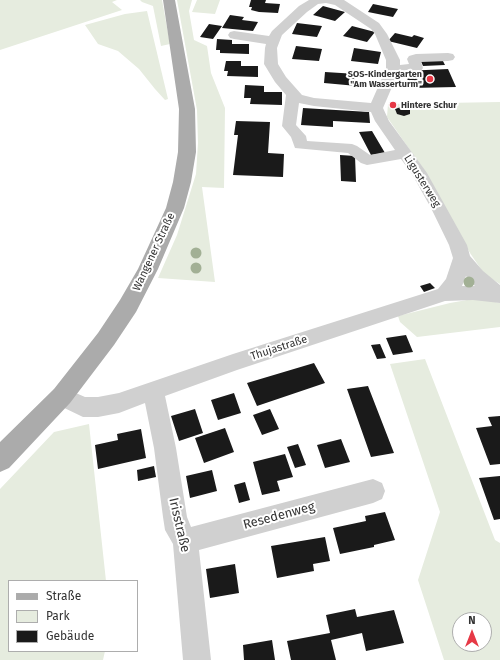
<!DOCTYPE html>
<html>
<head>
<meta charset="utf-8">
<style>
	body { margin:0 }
	#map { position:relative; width:500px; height:660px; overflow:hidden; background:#fff; font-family:"Fira Sans",sans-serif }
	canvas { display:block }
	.legend { position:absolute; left:8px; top:580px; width:130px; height:72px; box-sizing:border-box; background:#fff; border:1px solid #adadad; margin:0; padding:5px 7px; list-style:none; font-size:12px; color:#333 }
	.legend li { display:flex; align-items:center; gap:8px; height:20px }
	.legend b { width:20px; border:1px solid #adadad }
	.north { position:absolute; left:452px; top:612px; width:40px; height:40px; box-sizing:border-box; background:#fff; border:1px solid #adadad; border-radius:50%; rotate:0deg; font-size:11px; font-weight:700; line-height:16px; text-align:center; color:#333 }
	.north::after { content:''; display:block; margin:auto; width:14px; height:18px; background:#e63946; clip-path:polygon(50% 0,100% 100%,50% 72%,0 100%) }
</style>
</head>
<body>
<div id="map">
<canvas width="500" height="660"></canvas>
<ul class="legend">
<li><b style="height:5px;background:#ababab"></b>Straße</li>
<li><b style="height:11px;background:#e6ecdf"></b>Park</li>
<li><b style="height:11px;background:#1a1a1a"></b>Gebäude</li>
</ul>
<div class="north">N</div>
</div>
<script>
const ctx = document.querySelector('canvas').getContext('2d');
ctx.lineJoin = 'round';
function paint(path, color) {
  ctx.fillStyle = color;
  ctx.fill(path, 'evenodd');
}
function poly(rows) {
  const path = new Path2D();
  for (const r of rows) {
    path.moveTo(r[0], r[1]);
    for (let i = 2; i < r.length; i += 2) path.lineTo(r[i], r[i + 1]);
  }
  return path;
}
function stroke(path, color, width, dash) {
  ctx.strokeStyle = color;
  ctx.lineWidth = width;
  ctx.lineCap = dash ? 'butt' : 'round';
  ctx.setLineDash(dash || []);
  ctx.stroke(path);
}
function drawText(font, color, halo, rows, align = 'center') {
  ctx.font = font + ' "Fira Sans",sans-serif';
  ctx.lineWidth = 4;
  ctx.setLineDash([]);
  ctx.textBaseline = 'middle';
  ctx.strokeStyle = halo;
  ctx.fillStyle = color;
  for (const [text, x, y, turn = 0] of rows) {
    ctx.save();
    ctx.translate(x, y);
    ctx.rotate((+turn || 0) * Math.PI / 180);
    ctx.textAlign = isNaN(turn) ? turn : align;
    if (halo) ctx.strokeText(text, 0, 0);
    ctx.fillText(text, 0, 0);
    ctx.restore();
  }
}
const green = poly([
	[0,0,117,0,112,2,122,10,0,50],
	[140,0,162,0,170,44,161,46,153,6,142,2],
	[177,0,192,0,189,11,194,40,207,46,211,73,225,108,224,188,202,187,215,282,158,278,177,235,196,174,198,143,197,110],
	[197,0,220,0,215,14,192,12],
	[147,11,168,99,165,100,155,89,139,69,118,51,98,44,85,25,125,14],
	[500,102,500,284,485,275,470,253,428,176,387,117,388,104],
	[467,300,486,300,500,303,500,327,417,337,400,322,398,316,450,303],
	[425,359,495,540,500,543,500,660,444,660,418,580,440,512,390,364],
	[460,620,484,620,484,644,460,644],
	[89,424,106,581,9,581,9,651,105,651,103,660,0,660,0,489,54,432]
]);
const building = poly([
	[251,0,266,0,265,3,280,4,278,13,259,12,251,10,252,7,249,7],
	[373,4,398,9,393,17,368,12],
	[323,6,345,12,335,21,313,15],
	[230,15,244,17,242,20,258,22,253,31,222,28],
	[297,23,322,26,317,37,292,34],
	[209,24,222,26,213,39,200,37],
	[352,26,375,32,367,42,343,36],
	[395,33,412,37,414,35,424,38,417,48,388,41],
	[217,39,232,40,232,44,249,44,249,54,220,53,220,50,216,50],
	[296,46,322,49,319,61,292,59],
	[354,48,381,52,378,64,351,61],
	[420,59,442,59,445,65,423,66],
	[226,61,241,61,241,66,258,66,258,77,227,76,228,71,224,71],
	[448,69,456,87,411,88,404,71],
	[325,72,357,74,357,86,324,83],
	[245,85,264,86,264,92,282,92,282,105,250,104,251,98,244,98],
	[401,107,410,109,410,114,404,116,397,114,395,109],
	[303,108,369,112,370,123,333,121,333,127,301,125],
	[236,121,270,122,268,153,284,154,283,177,233,175,238,135,234,135],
	[372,131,385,153,371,155,359,132],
	[340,155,355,156,356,182,341,181],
	[430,283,435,288,424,292,420,286],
	[406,335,413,352,393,355,386,338],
	[380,344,386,358,377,359,371,345],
	[314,363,325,383,257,406,247,383],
	[368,386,394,453,371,457,347,389],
	[234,393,241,413,218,420,211,400],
	[195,409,203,433,179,441,171,416],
	[270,409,279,429,262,435,253,415],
	[500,416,500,464,490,465,476,428,492,426,488,417],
	[225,428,234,452,204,463,195,438],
	[141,429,146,458,98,469,95,445,118,440,117,434],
	[341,439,350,462,325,468,317,445],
	[298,444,306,465,295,468,287,447],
	[285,454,293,477,277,481,280,491,262,495,253,462],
	[154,466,156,477,138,481,137,470],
	[212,470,217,491,190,498,186,476],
	[500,476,500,519,494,520,479,478],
	[245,482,250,500,239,503,234,485],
	[385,512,395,540,374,545,374,547,340,554,333,528,366,521,365,516],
	[325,537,330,561,313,564,314,571,277,578,271,546],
	[235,564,239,593,210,598,206,569],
	[355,609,357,617,394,610,404,643,366,651,362,633,331,640,336,660,291,660,287,641,330,633,326,615],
	[272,640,275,660,244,660,243,645]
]);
const minor = poly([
	[309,0,344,0,379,23,387,34,400,60,400,65,409,64,407,59,409,56,416,54,448,53,453,54,455,57,453,60,448,61,421,62,423,68,421,71,398,73,383,108,389,121,427,173,467,245,470,256,483,271,500,285,500,303,473,300,445,301,237,370,165,396,176,448,187,517,191,527,373,479,382,483,385,491,382,499,373,503,199,550,211,660,183,660,173,544,165,530,163,517,154,448,145,403,119,413,98,417,83,417,54,403,51,396,54,389,62,387,85,397,98,397,119,393,233,354,438,289,446,279,453,258,449,245,431,208,412,174,401,159,367,165,361,163,348,153,295,148,291,137,282,126,286,95,275,82,264,64,265,48,266,44,234,39,230,38,228,35,230,32,234,31,269,36,272,31,299,6,309,0],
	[326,3,335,5,371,29,375,34,386,60,386,69,371,103,314,98,302,95,286,77,278,64,277,48,282,35,307,12,318,4,326,3],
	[299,103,314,106,371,112,375,121,395,150,370,155,357,146,352,144,307,141,306,136,296,125,299,103],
	[466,276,469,281,475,286,462,286,466,276]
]);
const major = poly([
	[163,0,175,0,195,109,196,152,191,182,184,208,158,269,136,312,114,345,70,403,9,468,0,472,0,442,54,389,98,333,120,300,138,269,166,208,173,182,178,152,179,109,163,0]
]);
const trees = [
	[196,253],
	[196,268],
	[469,282]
];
const markers = [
	[430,79,4,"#e63946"],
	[393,105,4,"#e63946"]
];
const farPoinames = [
	["SOS-Kindergarten",422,74],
	["\"Am Wasserturm\"",422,84],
	["Hintere Schur",401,105,"left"]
];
const streetNames = [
	["Ligusterweg",422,181,58],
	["Wangener Straße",154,252,-65],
	["Thujastraße",279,348,-18]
];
const nearStreetnames = [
	["Resedenweg",279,516,-15],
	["Irisstraße",179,525,77]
];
paint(green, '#e6ecdf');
paint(building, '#1a1a1a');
paint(minor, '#d0d0d0');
paint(major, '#ababab');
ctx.fillStyle = '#a2b095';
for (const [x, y] of trees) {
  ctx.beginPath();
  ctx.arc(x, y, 5.5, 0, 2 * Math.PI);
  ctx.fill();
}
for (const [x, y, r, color] of markers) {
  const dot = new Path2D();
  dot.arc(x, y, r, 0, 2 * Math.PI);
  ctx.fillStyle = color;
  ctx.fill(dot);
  stroke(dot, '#fff', 1.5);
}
drawText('bold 9px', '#333', '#fff', farPoinames, 'right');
drawText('11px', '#333', '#fff', streetNames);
drawText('13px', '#333', '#fff', nearStreetnames);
</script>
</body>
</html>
